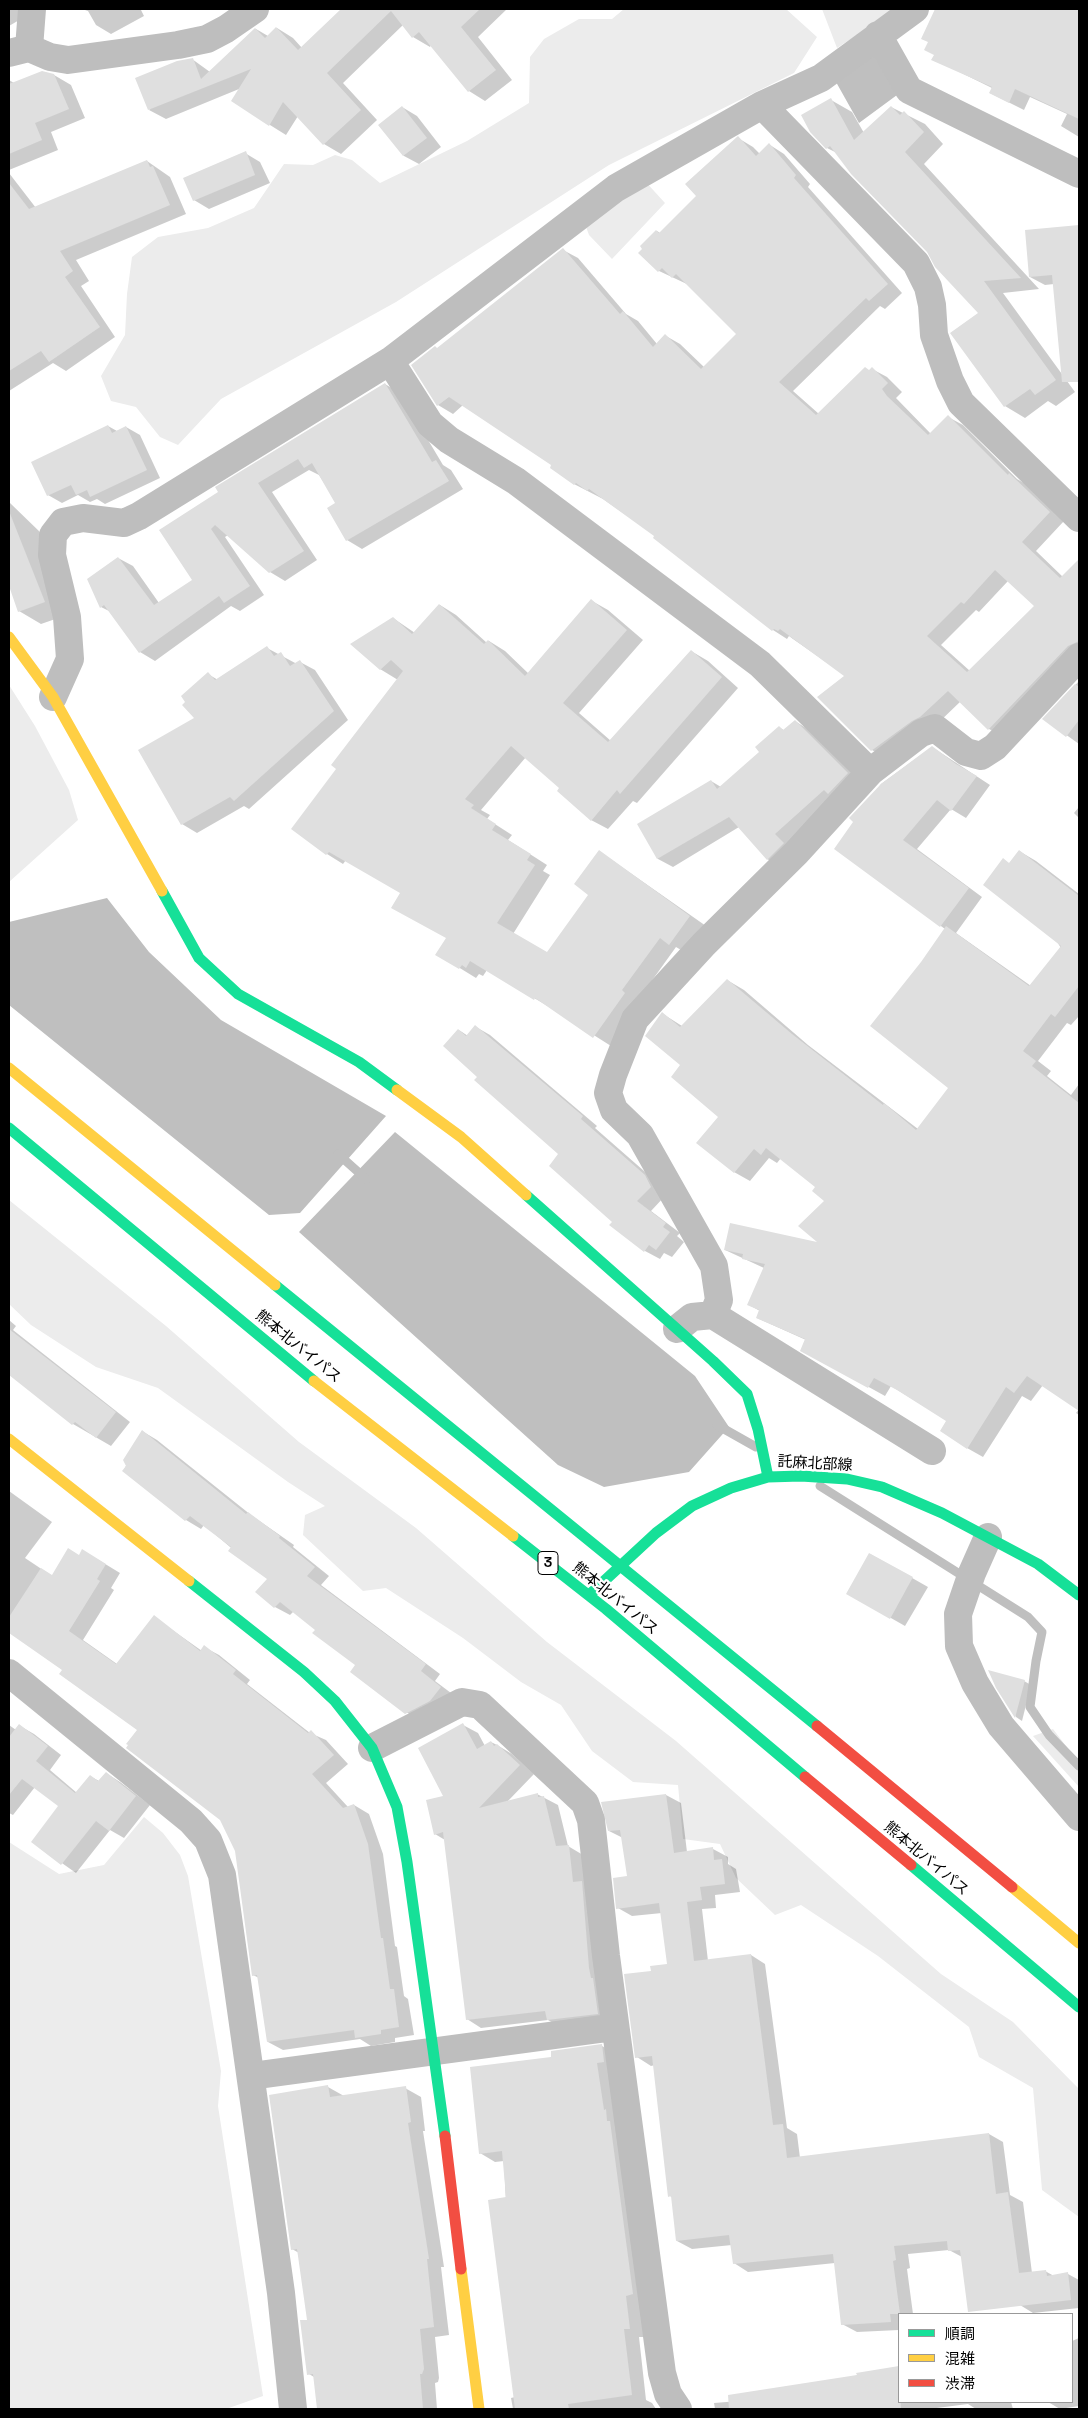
<!DOCTYPE html>
<html>
<head>
<meta charset="utf-8">
<style>
	body { margin:0 }
	#map { position:relative; width:1088px; height:2418px; overflow:hidden; background:#fff; font-family:"Space Grotesk","Noto Sans JP",sans-serif }
	canvas { display:block }
	.frame { position:absolute; inset:0; border:10px solid #000; pointer-events:none }
	.legend { position:absolute; left:898px; top:2313px; width:175px; height:90px; box-sizing:border-box; background:#fff; border:1px solid #999; margin:0; padding:6px 9px; list-style:none; font-size:15px; color:#000 }
	.legend li { display:flex; align-items:center; gap:10px; height:25px }
	.legend b { width:25px; border:1px solid #999 }
</style>
</head>
<body>
<div id="map">
<canvas width="1088" height="2418"></canvas>
<div class="frame"></div>
<ul class="legend">
<li><b style="height:6px;background:#16e098"></b>順調</li>
<li><b style="height:6px;background:#ffcf43"></b>混雑</li>
<li><b style="height:6px;background:#f24e42"></b>渋滞</li>
</ul>
</div>
<script>
const ctx = document.querySelector('canvas').getContext('2d');
ctx.lineJoin = 'round';
function paint(path, color) {
  ctx.fillStyle = color;
  ctx.fill(path, 'evenodd');
}
function poly(rows) {
  const path = new Path2D();
  for (const r of rows) {
    path.moveTo(r[0], r[1]);
    for (let i = 2; i < r.length; i += 2) path.lineTo(r[i], r[i + 1]);
  }
  return path;
}
function stroke(path, color, width, dash) {
  ctx.strokeStyle = color;
  ctx.lineWidth = width;
  ctx.lineCap = dash ? 'butt' : 'round';
  ctx.setLineDash(dash || []);
  ctx.stroke(path);
}
function drawText(font, color, halo, rows, align = 'center') {
  ctx.font = font + ' "Space Grotesk","Noto Sans JP",sans-serif';
  ctx.lineWidth = 4.5;
  ctx.setLineDash([]);
  ctx.textBaseline = 'middle';
  ctx.strokeStyle = halo;
  ctx.fillStyle = color;
  for (const [text, x, y, turn = 0] of rows) {
    ctx.save();
    ctx.translate(x, y);
    ctx.rotate((+turn || 0) * Math.PI / 180);
    ctx.textAlign = isNaN(turn) ? turn : align;
    if (halo) ctx.strokeText(text, 0, 0);
    ctx.fillText(text, 0, 0);
    ctx.restore();
  }
}
const green = poly([
	[624,9,786,9,817,37,794,73,609,165,396,302,221,399,178,445,160,437,136,407,111,401,101,376,125,335,127,294,132,257,158,237,208,228,254,208,284,164,313,165,335,155,352,160,380,183,467,141,529,103,530,57,544,39,579,19,612,19],
	[822,9,893,9,894,11,837,48],
	[644,180,665,203,612,259,589,235,585,224],
	[9,685,35,726,69,790,78,820,9,882],
	[9,1200,166,1326,299,1442,416,1528,547,1642,676,1741,941,1974,1013,2022,1079,2089,1079,2217,1042,2190,1033,2088,979,2057,969,2027,878,1956,801,1905,775,1915,736,1878,720,1844,683,1839,678,1785,633,1782,592,1751,561,1705,521,1682,463,1638,386,1588,363,1591,303,1535,305,1515,325,1506,288,1482,158,1388,96,1367,31,1325,9,1304],
	[1053,1729,1079,1763,1079,1787,1033,1736],
	[144,1817,163,1833,180,1855,188,1876,221,2071,218,2106,263,2396,226,2409,9,2409,9,1842,59,1874,104,1865]
]);
const water = poly([
	[876,51,897,95,859,123,836,82],
	[107,898,149,952,221,1020,386,1116,300,1213,269,1215,9,1005,9,922],
	[395,1132,695,1376,729,1427,689,1472,604,1487,558,1465,299,1232]
]);
const shadow = poly([
	[9,9,31,9,33,12,9,26],
	[82,9,144,9,141,10,144,16,111,34,96,25,88,11],
	[343,9,507,9,478,37,512,80,485,101,469,91,431,45,430,47,413,37,403,25,343,83,377,120,341,154,324,144,298,116,286,135,270,125,239,89,166,119,149,110,192,59,210,72,256,29,268,36,277,28,293,38,302,48],
	[999,9,1079,9,1079,137,1061,126,1067,114,1030,97,1024,110,990,93,992,88,933,59,987,35],
	[54,75,71,85,85,118,51,132,58,150,9,170,9,80,14,83],
	[831,100,852,112,864,133,891,107,925,124,943,144,924,164,1039,289,1003,293,1075,392,1056,406,1048,401,1025,418,1005,406,980,313,928,251,837,153,827,148],
	[402,107,417,116,441,147,419,164,404,156,380,125],
	[738,138,753,147,760,154,770,145,784,154,810,184,808,187,902,293,885,309,880,306,793,391,819,414,872,369,887,377,902,392,896,398,931,434,948,417,963,425,1017,479,1024,483,1064,521,1036,551,1063,577,1079,561,1079,658,1004,737,989,729,961,701,936,725,887,759,872,750,819,697,846,676,793,639,789,636,787,639,773,630,656,536,603,499,574,484,553,465,463,405,453,414,438,405,438,349,563,250,578,258,626,314,638,321,657,344,666,336,680,344,704,367,738,334,689,285,659,271,640,253,657,231,660,233,698,196],
	[1008,581,1035,606,970,671,941,645,976,610,979,612],
	[245,153,260,162,270,183,209,209,194,200],
	[147,161,170,177,186,214,76,260,89,281,81,286,115,337,66,371,53,363,9,391,9,326,28,315,9,291,9,173,36,208],
	[1079,226,1079,368,1076,368,1054,284,1045,285,1030,277,1026,231],
	[385,384,400,393,443,465,451,470,463,489,362,549,347,540,337,503,319,475,309,470,272,492,317,560,285,581,270,572,228,535,225,537,264,595,240,611,231,606,155,661,140,652,111,612,101,607,118,558,133,566,159,603,194,580,161,531],
	[108,426,117,431,126,427,140,435,160,478,105,504,97,499,90,502,78,495,62,503,48,495],
	[9,502,42,534,67,615,41,624,19,611,9,582],
	[592,601,608,610,643,640,579,713,611,741,691,651,708,661,738,688,637,803,633,801,608,829,591,820,561,788,526,757,481,810,490,815,487,819,512,835,508,840,547,865,543,871,550,875,513,934,547,954,590,894,599,851,706,926,686,953,676,947,638,1000,611,1046,551,1008,487,970,483,976,479,974,476,978,437,954,447,938,401,892,346,860,343,864,327,854,338,768,398,680,380,669,393,618,415,633,440,605,456,615,487,643,489,641,505,651,529,674],
	[267,648,297,664,300,662,315,670,348,720,249,809,244,806,197,833,182,824,196,719,208,674,218,680],
	[1079,681,1079,744,1044,719],
	[795,721,809,730,862,781,782,867,767,859,739,827,673,867,658,859,639,825,711,781,721,787,761,752,779,727,785,731],
	[932,747,990,785,966,818,951,809,917,849,982,897,956,933,1031,986,1061,948,1004,860,1010,864,1019,851,1036,861,1079,894,1079,1016,1071,1025,1067,1023,1038,1061,1051,1071,1047,1076,1071,1095,1079,1084,1079,1415,1076,1413,1079,1409,1043,1385,1031,1401,1022,1396,983,1457,967,1448,948,1421,891,1386,885,1396,818,1359,806,1340,757,1318,760,1311,749,1305,764,1268,725,1250,822,1244,825,1201,817,1187,781,1158,777,1163,769,1158,750,1181,734,1172,720,1116,682,1065,663,1014,682,1026,727,980,744,990,808,1045,918,1129,950,1088,922,963,945,929,836,849,881,784],
	[1079,807,1079,818,1074,813],
	[476,1027,490,1035,597,1126,595,1128,660,1185,665,1196,651,1211,680,1233,677,1236,684,1242,672,1257,664,1253,660,1259,645,1251,613,1222,560,1154,479,1077,459,1030,468,1036],
	[9,1320,16,1326,13,1330,130,1422,111,1446,73,1424,9,1374],
	[142,1431,157,1440,251,1515,294,1545,293,1547,329,1576,321,1585,440,1674,435,1681,455,1696,421,1721,406,1712,357,1665,294,1611,290,1615,275,1607,268,1579,204,1525,201,1529,186,1520,124,1470],
	[9,1491,52,1522,25,1558,52,1576,79,1556,97,1559,120,1573,111,1588,114,1590,83,1640,117,1664,154,1617,202,1651,204,1647,219,1655,250,1680,247,1684,310,1733,326,1740,348,1764,326,1783,348,1807,354,1805,369,1814,383,1854,395,1946,397,1947,404,1996,408,1999,414,2035,395,2038,395,2042,371,2046,360,2039,283,2050,268,2042,259,1978,253,1975,237,1851,221,1819,139,1729,63,1670,9,1632],
	[870,1554,928,1587,905,1626,847,1593],
	[991,1672,1024,1681,1031,1685,1022,1721,1016,1717],
	[9,1725,16,1730,20,1726,34,1734,61,1755,50,1770,77,1793,90,1776,99,1781,106,1773,120,1782,150,1805,124,1838,110,1830,76,1873,32,1842,60,1806,35,1787,13,1815,9,1813],
	[463,1725,478,1733,485,1746,491,1742,497,1745,512,1754,534,1774,507,1802,537,1794,558,1805,568,1846,583,1855,612,2021,562,2028,548,2020,481,2028,467,2019,445,1840,435,1834],
	[666,1795,681,1803,687,1852,713,1849,728,1857,728,1864,736,1869,740,1892,715,1895,716,1908,702,1909,708,1961,751,1955,765,1964,787,2128,797,2134,800,2158,989,2134,1003,2142,1010,2195,1023,2202,1032,2273,1045,2271,1054,2276,1068,2274,1079,2280,1079,2308,1033,2313,1020,2305,962,2257,949,2250,908,2254,910,2268,907,2269,913,2314,899,2314,899,2330,857,2332,842,2324,835,2263,748,2272,734,2263,732,2245,692,2249,677,2241,673,2198,670,2196,655,2065,651,2066,637,2057,652,1972,668,1965,662,1913,632,1916,618,1908,629,1877,623,1838,609,1831],
	[602,2046,617,2054,644,2337,639,2337,646,2400,652,2403,656,2409,513,2409,511,2398,515,2397,504,2161,495,2162,480,2153,553,2058],
	[328,2087,344,2096,405,2088,421,2097,425,2131,423,2131,444,2267,441,2267,449,2335,435,2337,439,2378,438,2382,435,2383,437,2409,319,2409,314,2377,309,2374,308,2321,299,2253,292,2249],
	[1079,2338,1079,2406,1060,2409,1048,2402,1072,2402,1072,2341],
	[899,2368,899,2402,1011,2402,1013,2409,976,2409,968,2404,929,2409,833,2409,827,2381],
	[800,2396,802,2409,715,2409,714,2403]
]);
const stream = poly([
	[338,1154,366,1179],
	[717,1425,756,1447],
	[820,1486,1028,1617,1042,1632,1036,1661,1030,1707,1049,1735,1079,1766]
]);
const building = poly([
	[341,9,480,9,461,27,496,70,468,92,419,32,412,38,391,11,327,73,361,110,323,145,283,102,269,126,231,101,251,69,148,110,135,78,177,61,193,58,201,79,255,28,265,38,276,27,298,50],
	[935,9,1079,9,1079,119,1015,89,1009,103,989,93,992,87,931,60,934,55,924,50,928,42,921,39],
	[42,71,54,74,69,109,35,123,42,140,9,154,9,84],
	[831,98,854,140,891,106,900,115,904,111,924,132,905,152,1021,278,984,281,1056,380,1035,395,1030,389,1004,407,950,333,978,313,935,267,927,252,851,174,830,146,826,149,810,132,801,115],
	[402,106,427,138,403,156,378,125],
	[738,136,756,156,769,143,796,175,794,178,888,284,869,301,866,298,779,382,816,415,865,367,869,370,872,367,888,383,882,389,887,396,928,435,948,415,1008,475,1009,473,1050,512,1022,542,1060,578,1079,559,1079,641,1068,646,988,730,948,691,920,717,912,721,871,751,817,697,844,676,780,629,778,631,774,629,772,631,653,538,654,536,589,489,587,491,576,483,574,485,550,468,551,465,449,397,437,406,411,365,435,346,437,348,563,248,620,314,623,311,653,347,665,334,701,369,736,334,676,274,672,278,662,268,658,272,638,253,642,249,640,246,656,230,659,233,696,196,685,184],
	[995,570,1034,606,967,672,927,636,961,602,964,604],
	[246,151,255,175,193,201,183,178],
	[147,160,150,167,153,166,170,205,60,251,73,271,65,277,100,327,49,362,41,351,9,371,9,183,29,209],
	[1079,225,1079,382,1062,382,1052,275,1029,277,1025,230],
	[385,383,432,462,436,460,449,481,346,541,327,508,335,503,312,463,304,468,298,459,258,483,304,551,269,573,215,525,211,529,250,586,224,603,219,596,139,653,104,605,100,608,87,579,118,557,154,605,192,580,159,530,218,492,215,487],
	[108,425,112,433,126,426,147,470,90,497,87,490,76,495,71,485,47,496,31,462],
	[9,511,45,602,18,612,9,586],
	[591,599,627,630,563,703,608,742,691,650,722,677,620,794,617,790,591,821,557,791,559,788,511,746,465,799,474,805,471,808,496,824,492,830,531,854,527,860,535,865,497,923,547,952,588,895,574,884,599,850,690,916,669,945,660,938,622,990,625,993,593,1038,535,998,534,1000,470,961,466,968,462,965,459,969,435,955,446,938,391,908,400,893,329,852,326,855,291,829,336,769,331,765,403,671,391,660,380,670,350,644,393,617,412,634,439,604,484,644,488,640,525,676],
	[267,646,274,656,281,652,290,666,300,660,334,711,234,801,230,797,181,825,138,750,194,718,182,705,185,702,181,696,208,672,215,680],
	[1075,684,1079,687,1079,720,1066,737,1042,719],
	[795,720,848,773,828,794,824,790,775,834,784,843,767,860,729,817,657,859,637,824,711,780,717,789,759,752,755,747,779,726,783,730],
	[932,746,956,764,977,776,951,811,937,800,903,840,969,888,940,927,834,849,853,822,849,818,881,784],
	[1019,850,1079,896,1079,986,1055,1017,1051,1014,1023,1051,1036,1061,1032,1066,1079,1103,1079,1411,1027,1376,1014,1393,1006,1387,967,1449,940,1431,946,1421,897,1390,874,1378,868,1388,800,1351,805,1339,756,1318,759,1310,747,1305,765,1264,742,1259,743,1254,724,1250,730,1223,817,1242,798,1226,824,1201,812,1191,815,1187,766,1148,761,1155,754,1149,734,1173,696,1143,718,1117,671,1077,680,1065,645,1036,662,1012,680,1027,727,979,792,1034,883,1105,884,1103,916,1130,948,1088,870,1026,921,962,946,926,1029,986,1061,946,983,885,1003,858,1009,863],
	[475,1025,583,1116,581,1119,645,1175,651,1187,637,1201,666,1223,663,1227,670,1232,656,1250,649,1245,644,1252,609,1225,612,1222,549,1166,558,1154,474,1080,477,1077,443,1046,458,1029,466,1036],
	[9,1329,116,1412,96,1438,75,1422,72,1425,9,1375],
	[142,1430,246,1514,248,1512,280,1536,279,1538,315,1567,307,1576,426,1664,421,1671,441,1687,430,1701,405,1714,350,1672,355,1665,312,1633,315,1630,280,1602,274,1608,255,1592,267,1579,228,1551,231,1547,190,1516,185,1521,122,1471,126,1466,123,1460],
	[68,1548,79,1555,82,1549,106,1564,97,1579,100,1581,69,1631,116,1664,154,1615,200,1651,204,1645,236,1670,233,1674,308,1733,311,1730,334,1755,312,1774,343,1808,354,1804,368,1844,381,1938,383,1938,390,1989,394,1989,399,2027,381,2030,381,2034,355,2038,354,2030,267,2042,257,1975,252,1976,235,1851,220,1820,126,1748,128,1745,126,1744,137,1730,59,1674,62,1670,9,1633,9,1617,41,1568,52,1575],
	[869,1553,913,1577,890,1619,846,1594],
	[988,1670,1025,1680,1015,1718,996,1688],
	[463,1723,477,1749,491,1741,494,1746,497,1744,520,1765,479,1808,538,1793,538,1797,544,1796,556,1846,569,1845,573,1882,582,1881,589,1968,591,1978,593,1978,598,2014,547,2020,545,2011,466,2020,443,1832,434,1835,426,1800,443,1796,418,1748],
	[19,1724,48,1746,36,1761,75,1793,90,1775,98,1781,106,1772,136,1796,109,1831,96,1821,61,1865,31,1842,58,1806,22,1779,9,1795,9,1737],
	[666,1794,674,1853,713,1847,714,1860,722,1859,725,1884,700,1887,702,1900,687,1902,694,1961,751,1954,773,2125,783,2124,787,2158,989,2133,996,2194,1008,2192,1019,2273,1046,2270,1047,2276,1068,2272,1071,2300,968,2312,960,2250,948,2251,947,2241,894,2246,896,2260,893,2261,900,2314,890,2314,891,2322,841,2325,833,2254,733,2264,729,2235,676,2241,671,2196,668,2197,652,2056,635,2058,624,1974,651,1971,650,1966,667,1964,659,1903,616,1909,613,1878,627,1876,620,1830,608,1831,601,1802],
	[602,2044,604,2062,597,2063,604,2110,606,2109,607,2121,610,2121,633,2294,626,2296,630,2329,624,2329,632,2395,568,2404,569,2409,515,2409,488,2200,506,2197,502,2151,479,2154,470,2067,551,2057,551,2051],
	[328,2085,330,2097,406,2086,411,2122,408,2123,429,2259,427,2259,434,2327,420,2329,424,2369,422,2374,420,2374,423,2409,317,2409,313,2374,307,2375,300,2320,307,2320,297,2249,291,2250,269,2095],
	[899,2366,901,2409,729,2409,728,2395,857,2375,856,2373]
]);
const street = poly([
	[878,35,909,90,1079,174],
	[29,48,32,9],
	[9,53,29,48,50,57,68,60,178,45,207,39,226,29,255,9],
	[762,105,916,263,928,287,932,305,934,335,950,381,961,403,1079,518],
	[390,361,430,424,449,440,516,481,760,664,870,772,796,853,704,944,635,1019,613,1075,608,1093,614,1110,640,1135,714,1266,719,1300,713,1315],
	[53,697,70,659,67,617,52,555,53,535,63,522,83,518,124,523,139,516,390,361,616,188,762,105,821,78,915,9],
	[870,772,921,733,935,728,966,752,981,756,995,747,1079,657],
	[677,1329,692,1317,713,1315,932,1451],
	[988,1537,972,1573,958,1614,959,1646,975,1683,1001,1726,1079,1817],
	[9,1673,191,1821,208,1840,222,1875,281,2293,293,2409],
	[372,1748,462,1702,480,1705,585,1803,591,1820,606,1956,662,2373,668,2394,678,2409],
	[251,2076,615,2027]
]);
const fast = poly([
	[162,891,199,958,238,994,359,1062,397,1090],
	[9,1128,314,1381],
	[526,1195,713,1361,747,1394,758,1429,768,1477],
	[275,1285,817,1726],
	[513,1536,606,1609,805,1777],
	[189,1581,304,1672,335,1701,372,1748,397,1807,407,1862,445,2136],
	[589,1595,656,1533,692,1506,731,1488,768,1477,801,1476,847,1479,882,1487,942,1513,1038,1564,1079,1595],
	[911,1865,1079,2007]
]);
const slow = poly([
	[9,637,53,697,162,891],
	[9,1068,275,1285],
	[397,1090,461,1137,526,1195],
	[314,1381,513,1536],
	[9,1439,189,1581],
	[1012,1887,1079,1943],
	[461,2269,479,2409]
]);
const jam = poly([
	[817,1726,1012,1887],
	[805,1777,911,1865],
	[445,2136,461,2269]
]);
const shields = [
	[548,1563,20]
];
const shieldNames = [
	["3",548,1563]
];
const streetNames = [
	["熊本北バイパス",298,1347,39],
	["託麻北部線",815,1464,3],
	["熊本北バイパス",615,1599,39],
	["熊本北バイパス",926,1859,40]
];
paint(green, '#ececec');
paint(water, '#bfbfbf');
paint(shadow, '#0003');
stroke(stream, '#bfbfbf', 9);
paint(building, '#dfdfdf');
stroke(street, '#bebebe', 28);
stroke(fast, '#16e098', 11);
stroke(slow, '#ffcf43', 11);
stroke(jam, '#f24e42', 11);
for (const [x, y, w] of shields) {
  const box = new Path2D();
  box.roundRect(x - w / 2, y - 11.5, w, 23, 4);
  ctx.fillStyle = '#fff';
  ctx.fill(box);
  stroke(box, '#000', 1);
}
drawText('bold 14px', '#000', null, shieldNames);
drawText('15px', '#000', '#fff', streetNames);
</script>
</body>
</html>
